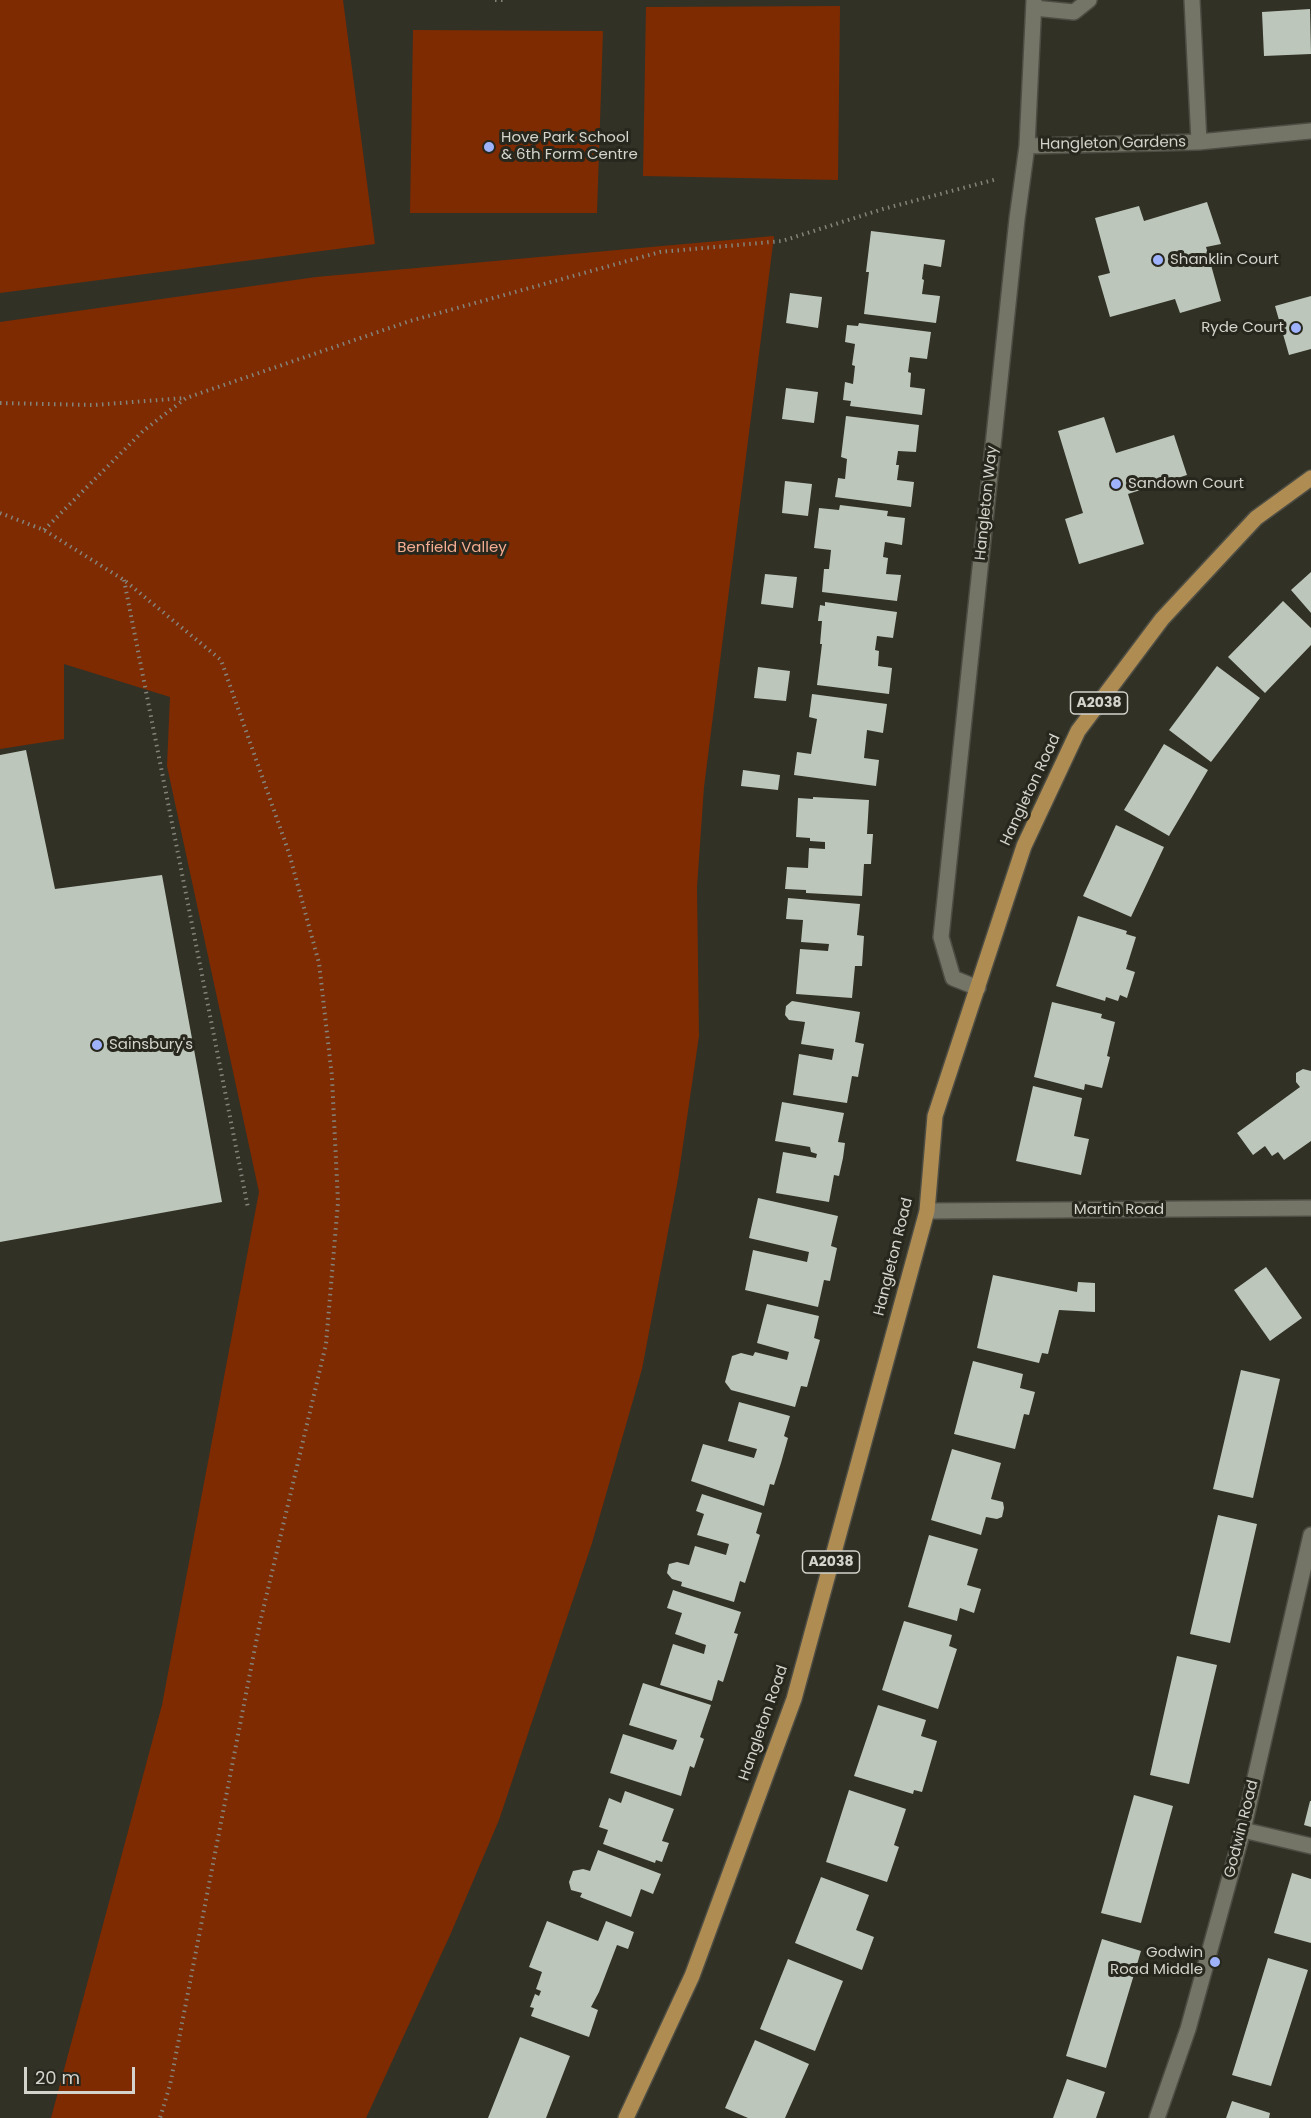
<!DOCTYPE html>
<html>
<head>
<meta charset="utf-8">
<style>
	body { margin:0 }
	#map { position:relative; width:1311px; height:2118px; overflow:hidden; background:#313126; font-family:Poppins,sans-serif }
	canvas { display:block }
	.scale { position:absolute; left:24px; top:2067px; width:111px; height:27px; box-sizing:border-box; border:3px solid #d4d4cd; border-top:0; padding-left:8px; font-size:18px; line-height:21px; white-space:nowrap; color:#d4d4cd; -webkit-text-stroke:4px #27271d; paint-order:stroke }
</style>
</head>
<body>
<div id="map">
<canvas width="1311" height="2118"></canvas>
<div class="scale">20 m</div>
</div>
<script>
const ctx = document.querySelector('canvas').getContext('2d');
ctx.lineJoin = 'round';
function paint(path, color) {
  ctx.fillStyle = color;
  ctx.fill(path, 'evenodd');
}
function poly(rows) {
  const path = new Path2D();
  for (const r of rows) {
    path.moveTo(r[0], r[1]);
    for (let i = 2; i < r.length; i += 2) path.lineTo(r[i], r[i + 1]);
  }
  return path;
}
function stroke(path, color, width, dash) {
  ctx.strokeStyle = color;
  ctx.lineWidth = width;
  ctx.lineCap = dash ? 'butt' : 'round';
  ctx.setLineDash(dash || []);
  ctx.stroke(path);
}
function drawText(font, color, halo, rows, align = 'center') {
  ctx.font = font + ' Poppins,sans-serif';
  ctx.lineWidth = 6;
  ctx.setLineDash([]);
  ctx.textBaseline = 'middle';
  ctx.strokeStyle = halo;
  ctx.fillStyle = color;
  for (const [text, x, y, turn = 0] of rows) {
    ctx.save();
    ctx.translate(x, y);
    ctx.rotate((+turn || 0) * Math.PI / 180);
    ctx.textAlign = isNaN(turn) ? turn : align;
    if (halo) ctx.strokeText(text, 0, 0);
    ctx.fillText(text, 0, 0);
    ctx.restore();
  }
}
const green = poly([
	[0,0,343,0,375,244,0,293],
	[840,6,838,180,643,176,646,7],
	[413,30,603,31,597,213,410,213],
	[774,236,704,787,697,887,699,1036,678,1179,642,1369,592,1543,499,1820,451,1933,366,2118,51,2118,162,1705,259,1192,167,766,170,697,64,664,64,739,0,749,0,322,316,277]
]);
const building = poly([
	[1310,9,1311,54,1264,56,1262,12],
	[1207,202,1221,244,1206,247,1221,301,1180,313,1175,299,1110,317,1098,276,1110,273,1095,218,1139,206,1144,221],
	[871,231,945,240,941,267,924,264,922,279,924,280,922,294,940,296,936,323,864,314,869,272,866,272],
	[790,293,822,297,818,328,786,323],
	[1311,296,1311,349,1289,355,1275,306],
	[859,323,931,332,927,359,910,357,908,372,911,373,910,387,925,389,922,415,850,406,851,401,843,400,845,382,853,384,855,366,852,365,855,344,845,342,847,325,858,326],
	[786,388,818,392,814,423,782,419],
	[846,416,919,425,916,452,898,451,896,465,899,465,897,480,914,482,911,507,835,497,838,478,845,479,847,459,841,457],
	[1104,417,1116,453,1174,435,1187,475,1128,494,1144,544,1079,564,1065,519,1083,513,1058,431],
	[785,481,812,484,808,516,782,513],
	[840,505,888,511,887,516,905,518,902,545,885,542,883,557,888,558,886,574,901,575,897,601,822,592,824,569,829,569,831,550,814,548,819,508,839,510],
	[1311,572,1311,613,1291,590],
	[765,574,797,577,793,608,761,604],
	[1283,601,1311,628,1311,645,1265,693,1228,657],
	[825,602,897,612,893,638,877,636,875,650,879,651,878,666,892,668,889,694,817,685,822,644,820,644,822,621,818,621,820,605,825,606],
	[1217,666,1260,698,1211,762,1169,730],
	[758,667,790,671,786,701,754,698],
	[812,694,887,704,883,733,867,730,864,758,879,760,876,786,794,775,797,752,811,754,817,719,809,717],
	[1164,744,1208,770,1169,836,1124,810],
	[26,750,55,889,162,875,222,1202,0,1242,0,755],
	[743,770,780,775,778,790,741,786],
	[813,797,869,800,867,834,873,834,871,864,864,864,862,896,806,893,806,890,785,889,787,867,808,868,809,848,825,849,825,842,810,841,810,838,796,837,798,798,813,799],
	[1116,825,1164,847,1131,917,1083,896],
	[788,898,860,904,857,935,864,936,862,966,855,966,852,998,796,994,800,949,828,951,829,944,801,942,803,920,786,919],
	[1078,916,1127,931,1126,934,1136,937,1126,969,1135,972,1127,998,1120,995,1118,1001,1106,997,1105,1001,1056,986],
	[792,1001,860,1012,855,1042,864,1044,858,1077,852,1076,847,1103,793,1095,799,1054,832,1060,834,1049,801,1044,805,1022,789,1020,785,1015,786,1006],
	[1052,1002,1102,1014,1101,1018,1115,1022,1107,1056,1110,1057,1102,1088,1085,1084,1084,1090,1034,1077],
	[1303,1069,1311,1071,1311,1141,1284,1160,1278,1152,1272,1156,1265,1146,1253,1155,1237,1133,1300,1087,1296,1082,1296,1073],
	[1033,1086,1082,1098,1074,1136,1089,1139,1081,1175,1016,1161],
	[782,1102,844,1113,838,1142,845,1143,843,1158,839,1176,834,1175,829,1202,776,1193,783,1152,816,1158,817,1154,811,1152,810,1147,775,1141],
	[758,1198,838,1216,831,1246,837,1248,830,1281,824,1280,818,1307,745,1290,753,1250,807,1262,809,1252,749,1238],
	[1266,1267,1302,1318,1270,1341,1234,1290],
	[993,1275,1077,1292,1078,1282,1095,1283,1095,1312,1059,1310,1048,1354,1042,1353,1039,1363,977,1348],
	[767,1304,819,1316,814,1338,820,1340,807,1387,801,1386,795,1407,731,1390,725,1382,732,1356,741,1353,753,1356,755,1352,787,1360,789,1352,757,1343],
	[973,1361,1023,1374,1020,1388,1035,1392,1029,1415,1024,1414,1015,1449,954,1434],
	[1241,1370,1280,1379,1253,1498,1213,1489],
	[739,1402,790,1416,784,1436,788,1438,781,1463,774,1485,770,1484,764,1506,691,1481,703,1444,754,1458,757,1449,728,1441],
	[952,1449,1001,1463,991,1499,1003,1502,1004,1508,1002,1517,997,1519,986,1517,981,1535,931,1520],
	[702,1494,762,1513,756,1533,760,1535,745,1583,740,1581,734,1602,681,1586,682,1582,672,1579,667,1573,669,1564,677,1562,689,1565,695,1546,726,1555,729,1544,697,1535,704,1514,696,1511],
	[1218,1515,1257,1524,1230,1643,1190,1634],
	[929,1535,978,1549,967,1585,981,1589,974,1613,960,1608,957,1621,908,1607],
	[673,1590,741,1612,734,1633,738,1634,723,1682,718,1680,712,1701,660,1685,673,1644,704,1654,706,1645,675,1634,682,1613,667,1608],
	[904,1621,952,1635,949,1646,957,1649,938,1709,882,1690],
	[1177,1656,1217,1665,1189,1784,1150,1775],
	[643,1683,711,1705,700,1737,704,1739,694,1768,690,1766,681,1796,610,1773,623,1734,673,1750,675,1746,677,1740,629,1725],
	[878,1705,926,1720,921,1736,937,1741,922,1792,914,1790,913,1794,854,1776],
	[849,1790,906,1809,894,1845,899,1847,887,1882,826,1862],
	[625,1791,674,1809,662,1841,669,1843,662,1862,656,1860,655,1863,603,1844,608,1830,599,1827,609,1798,621,1803],
	[1134,1795,1173,1806,1141,1923,1101,1913],
	[1310,1801,1311,1801,1311,1827,1304,1825],
	[598,1850,661,1874,653,1894,641,1889,631,1917,580,1897,582,1893,571,1890,569,1882,573,1871,583,1869,590,1871],
	[1292,1873,1311,1879,1311,1943,1274,1933],
	[821,1877,869,1895,856,1930,874,1937,862,1970,795,1943],
	[547,1921,598,1941,606,1921,634,1932,628,1949,617,1945,599,1992,591,2007,598,2010,589,2037,531,2016,534,2008,530,2007,535,1994,539,1996,541,1991,536,1989,542,1972,529,1967],
	[1102,1939,1141,1951,1106,2068,1066,2056],
	[1268,1958,1308,1970,1271,2086,1232,2075],
	[788,1959,843,1981,815,2051,760,2029],
	[520,2037,570,2056,546,2118,488,2118],
	[755,2040,809,2064,785,2118,748,2118,725,2108],
	[1067,2079,1105,2092,1096,2118,1053,2118],
	[1232,2101,1270,2113,1269,2118,1226,2118]
]);
const path = poly([
	[495,0,503,0],
	[0,403,94,405,185,398],
	[0,513,44,530,124,580,221,660,289,853,319,963,332,1077,338,1202,326,1344,259,1627,170,2085,160,2118],
	[44,530,143,431,186,398,410,321,660,252,782,241,883,209,997,179],
	[124,580,248,1208]
]);
const minor = poly([
	[1192,0,1199,142],
	[1034,8,1074,12,1089,0],
	[1027,146,1199,142,1311,131],
	[978,988,953,978,941,937,1017,219,1027,146,1034,0],
	[927,1211,1311,1208],
	[1243,1830,1311,1846],
	[1157,2118,1188,2029,1243,1830,1311,1535]
]);
const major = poly([
	[626,2118,692,1976,794,1699,927,1211,935,1116,1024,846,1078,731,1162,619,1256,518,1311,478]
]);
const markers = [
	[489,147,6,"#9fb3fd"],
	[1158,260,6,"#9fb3fd"],
	[1296,328,6,"#9fb3fd"],
	[1116,484,6,"#9fb3fd"],
	[97,1045,6,"#9fb3fd"],
	[1215,1962,6,"#9fb3fd"]
];
const shields = [
	[1099,703,57],
	[831,1562,57]
];
const shieldNames = [
	["A2038",1099,703],
	["A2038",831,1562]
];
const poiNames = [
	["Hove Park School",501,138],
	["& 6th Form Centre",501,155],
	["Shanklin Court",1170,260],
	["Ryde Court",1284,328,"right"],
	["Sandown Court",1128,484],
	["Sainsbury's",109,1045],
	["Godwin",1203,1953,"right"],
	["Road Middle",1203,1970,"right"]
];
const streetNames = [
	["Hangleton Gardens",1113,144,-1],
	["Hangleton Way",987,503,-84],
	["Hangleton Road",1031,790,-65],
	["Martin Road",1119,1210],
	["Hangleton Road",894,1257,-76],
	["Hangleton Road",764,1723,-71],
	["Godwin Road",1242,1829,-76]
];
const parkNames = [
	["Benfield Valley",452,548]
];
paint(green, '#7e2b02');
paint(building, '#bdc6bb');
stroke(minor, '#4d4d44', 18);
stroke(major, '#4d4d44', 18);
stroke(path, '#84847b', 4, [1.5, 4.5]);
stroke(minor, '#747467', 15);
stroke(major, '#af8c52', 15);
for (const [x, y, r, color] of markers) {
  const dot = new Path2D();
  dot.arc(x, y, r, 0, 2 * Math.PI);
  ctx.fillStyle = color;
  ctx.fill(dot);
  stroke(dot, '#27271d', 2);
}
for (const [x, y, w] of shields) {
  const box = new Path2D();
  box.roundRect(x - w / 2, y - 11, w, 22, 4.5);
  ctx.fillStyle = '#27271d';
  ctx.fill(box);
  stroke(box, '#d4d4cd', 1.5);
}
drawText('bold 14px', '#d4d4cd', null, shieldNames);
drawText('15px', '#d4d4cd', '#27271d', poiNames, 'left');
drawText('15px', '#d4d4cd', '#27271d', streetNames);
drawText('15px', '#f5ad92', '#27271d', parkNames);
</script>
</body>
</html>
